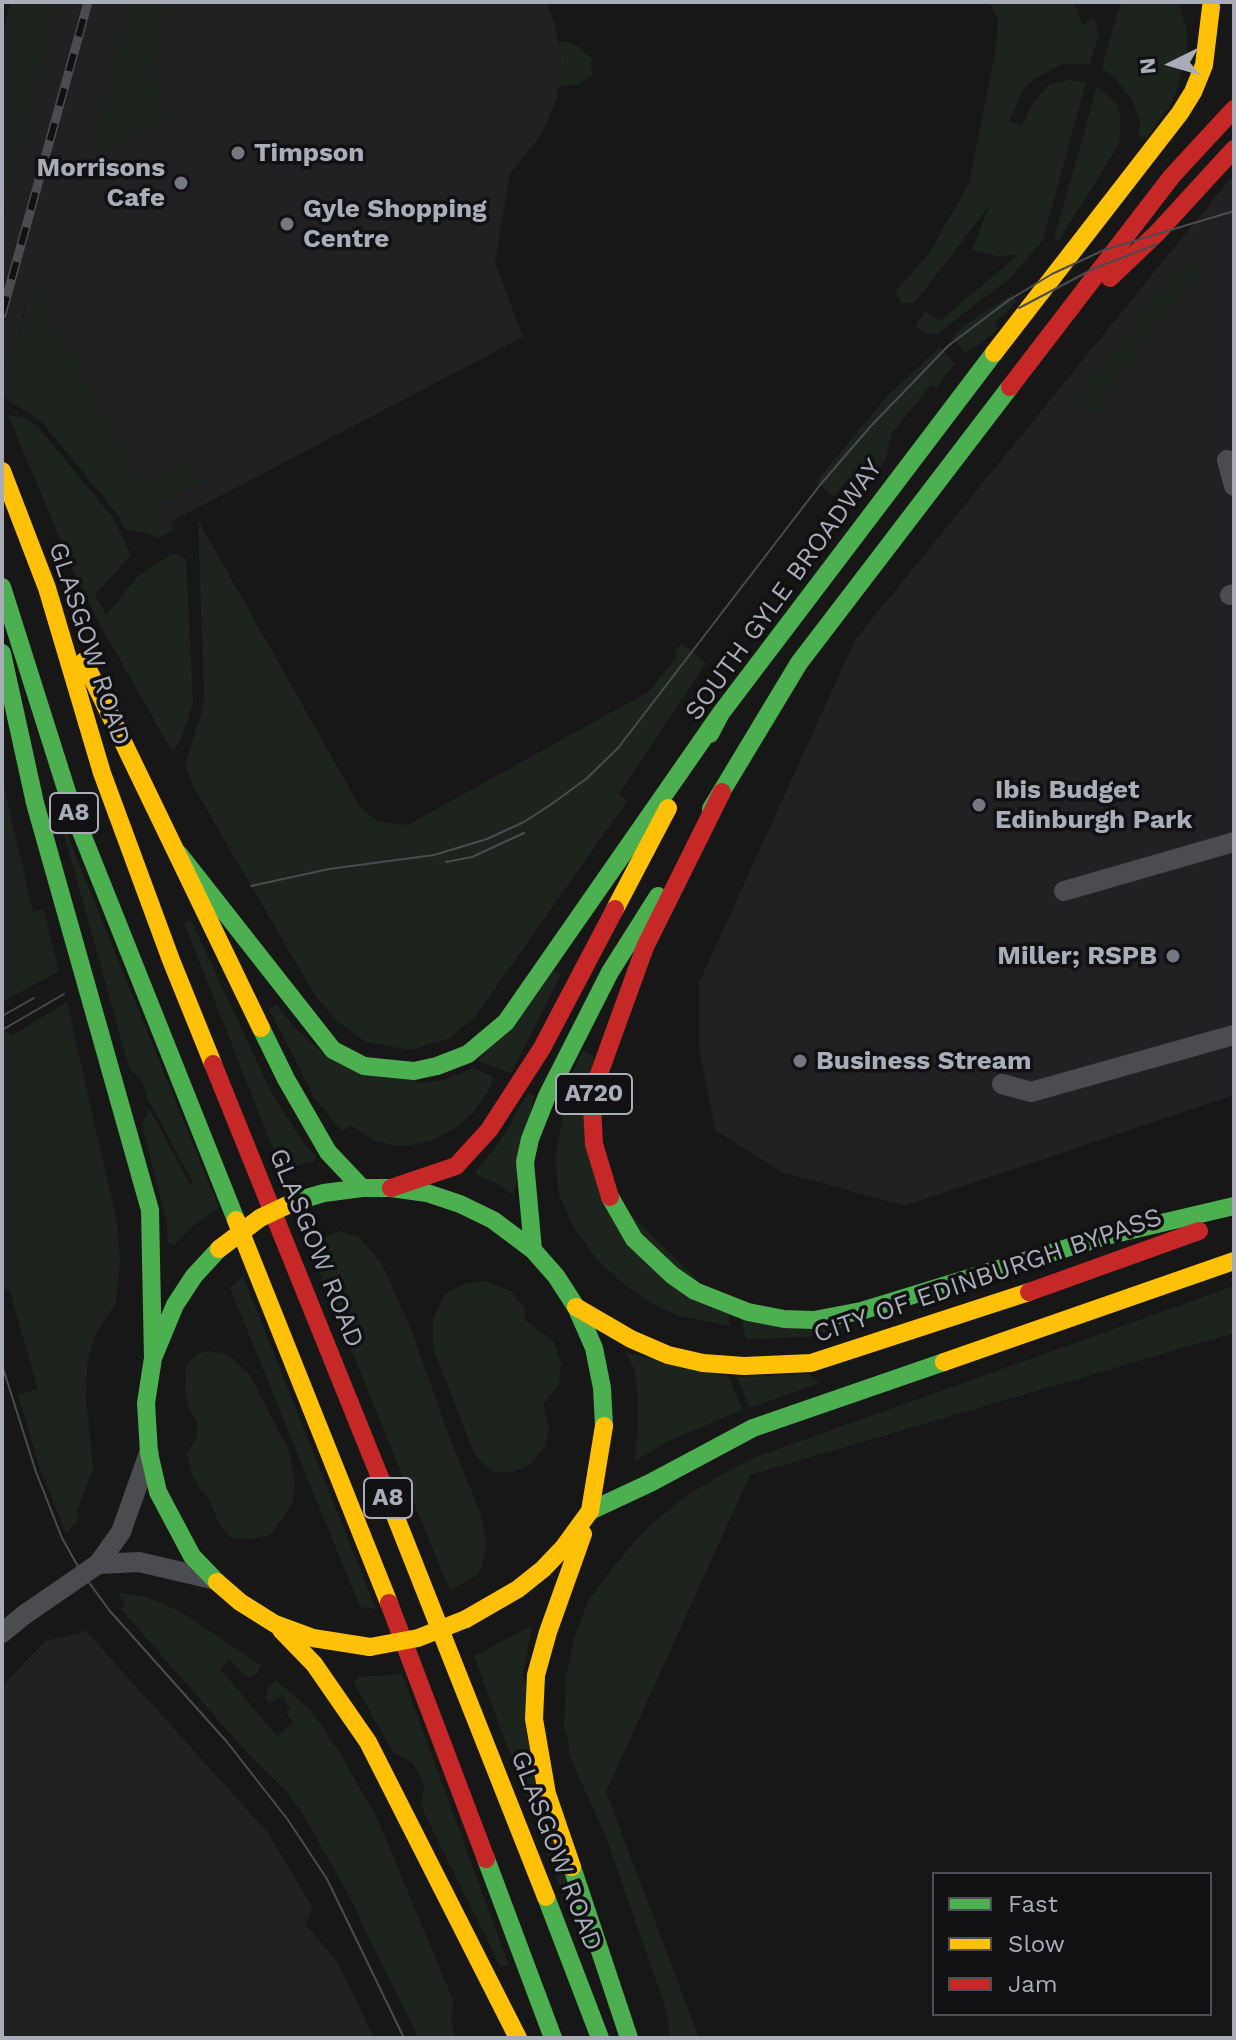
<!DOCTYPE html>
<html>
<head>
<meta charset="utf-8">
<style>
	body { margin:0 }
	#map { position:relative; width:1236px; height:2040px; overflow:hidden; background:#171717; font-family:"Work Sans",sans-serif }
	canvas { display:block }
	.frame { position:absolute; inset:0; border:4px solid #a8adb8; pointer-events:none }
	.legend { position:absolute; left:932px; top:1872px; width:280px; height:144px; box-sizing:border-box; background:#111113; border:2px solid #4d4f55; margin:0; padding:10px 14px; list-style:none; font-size:24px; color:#a8adb8 }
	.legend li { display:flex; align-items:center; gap:16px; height:40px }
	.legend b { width:40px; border:2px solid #4d4f55 }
	.north { position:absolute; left:1132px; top:24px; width:80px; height:80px; -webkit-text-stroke:6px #111113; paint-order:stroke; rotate:265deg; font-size:22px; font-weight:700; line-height:32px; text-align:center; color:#a8adb8 }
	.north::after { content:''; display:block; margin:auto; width:28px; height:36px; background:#a8adb8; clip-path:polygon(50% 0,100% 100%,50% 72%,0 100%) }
</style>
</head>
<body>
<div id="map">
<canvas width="1236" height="2040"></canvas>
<div class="frame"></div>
<ul class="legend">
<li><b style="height:10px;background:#4caf50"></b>Fast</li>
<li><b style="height:10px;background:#ffc107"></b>Slow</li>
<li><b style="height:10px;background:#c62828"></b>Jam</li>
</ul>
<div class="north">N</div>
</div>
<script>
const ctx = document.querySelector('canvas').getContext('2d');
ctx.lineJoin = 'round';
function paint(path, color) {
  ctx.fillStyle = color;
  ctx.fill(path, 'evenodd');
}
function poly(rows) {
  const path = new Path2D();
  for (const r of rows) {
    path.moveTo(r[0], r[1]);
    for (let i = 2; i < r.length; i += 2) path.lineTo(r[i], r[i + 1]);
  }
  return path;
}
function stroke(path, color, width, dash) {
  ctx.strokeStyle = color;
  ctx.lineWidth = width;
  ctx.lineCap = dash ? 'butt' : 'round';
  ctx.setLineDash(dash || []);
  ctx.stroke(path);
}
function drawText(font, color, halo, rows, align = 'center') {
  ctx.font = font + ' "Work Sans",sans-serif';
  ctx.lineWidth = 7;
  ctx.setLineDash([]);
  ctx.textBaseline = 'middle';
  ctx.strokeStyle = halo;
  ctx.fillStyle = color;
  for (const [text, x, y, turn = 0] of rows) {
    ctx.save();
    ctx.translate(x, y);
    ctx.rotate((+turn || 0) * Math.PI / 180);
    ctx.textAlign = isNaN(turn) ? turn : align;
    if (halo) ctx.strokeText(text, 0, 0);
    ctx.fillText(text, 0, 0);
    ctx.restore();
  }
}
const built = poly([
	[60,2,547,2,555,25,561,59,557,99,541,135,510,174,495,262,523,337,159,528,26,303,16,346,2,370,2,220],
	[1234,174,1234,1095,904,1206,782,1172,716,1131,699,1050,699,983,855,640],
	[86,1631,268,1833,312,1907,306,1925,338,1962,374,2038,2,2038,2,1686,45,1641]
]);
const green = poly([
	[11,2,60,2,2,220,2,34],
	[126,2,172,2,152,79,172,118,89,158],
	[989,2,1073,2,1083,25,1094,16,1099,34,1090,64,1062,64,1034,79,1023,91,1009,121,1022,126,1032,104,1048,85,1069,80,1086,82,1043,240,1011,277,936,335,925,333,915,326,925,311,940,321,1018,255,996,256,972,250,989,206,914,304,902,303,896,291,930,252,969,183,996,48,998,18],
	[1123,2,1178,2,1187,31,1187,50,1177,90,1169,107,1146,139,1139,136,1140,122,1133,101,1114,77,1102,68,1118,11],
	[566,41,579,47,591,58,592,75,579,84,558,87,561,59,558,42],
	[1097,86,1117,105,1120,115,1120,136,1117,148,1058,242,1054,239],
	[1184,257,1202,271,1091,414,1073,400],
	[33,281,146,484,190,460,200,481,161,505,174,530,158,538,147,533,126,530,117,514,42,422,2,396,2,370,16,346],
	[1012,294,1017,301,1007,313,994,322,998,329,979,345,965,353,952,338,965,325],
	[940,347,955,364,936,388,931,385,892,433,885,461,862,488,856,489,846,482,835,497,816,482,888,395],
	[8,415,22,417,38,427,113,518,131,555,95,595,106,615,139,575,173,553,186,559,193,702,182,737,173,753,98,621,77,579],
	[198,520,360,807,378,822,408,825,648,692,677,656,674,653,682,643,706,663,619,794,627,801,475,1017,448,1039,410,1050,366,1042,338,1022,316,997,193,786,185,765,202,711,204,693],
	[2,777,33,912,43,908,59,971,2,1002],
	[58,812,219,1208,195,1224,174,1245,168,1242,167,1223,142,1125,149,1108,190,1184,193,1183,147,1097,142,1081,129,1068],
	[191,920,273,1096,304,1144,316,1156,315,1161,298,1166,283,1174,184,923],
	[553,970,561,975,511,1073,478,1061],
	[67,1002,117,1223,120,1262,116,1303,95,1334,87,1365,86,1397,93,1469,76,1513,79,1520,66,1533,39,1466,18,1395,38,1389,9,1289,2,1290,2,1034,6,1031,11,1036],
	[277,1005,293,1026,324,1054,421,1083,444,1080,473,1068,494,1077,489,1090,473,1113,455,1128,431,1141,412,1145,395,1146,376,1141,350,1125,342,1132,314,1097,269,1009],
	[583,1051,594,1056,584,1100,567,1102,559,1098],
	[528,1093,534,1096,514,1195,496,1183,474,1174,499,1143],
	[564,1109,583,1113,595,1180,729,1311,730,1326,679,1316,651,1303,621,1282,596,1258,573,1226,559,1195,555,1159],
	[340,1231,360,1238,382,1264,412,1332,450,1439,481,1514,487,1546,482,1565,478,1574,450,1591,307,1242],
	[243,1276,376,1609,360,1607,230,1288],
	[485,1281,511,1291,524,1308,526,1321,553,1341,561,1363,559,1383,543,1405,549,1428,545,1447,531,1464,513,1472,493,1472,475,1456,433,1347,433,1319,445,1294,467,1283],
	[1234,1286,1234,1333,750,1475,606,1792,699,2038,670,2038,665,2006,606,1837,569,1755,569,1743,564,1730,566,1675,574,1639,587,1603,605,1577,645,1530,683,1498,726,1472,756,1457],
	[740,1314,855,1326,805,1337,746,1339],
	[211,1351,229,1355,250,1375,288,1449,295,1480,293,1503,270,1535,250,1539,231,1538,218,1522,209,1499,199,1488,192,1474,187,1454,197,1436,197,1420,189,1410,185,1387,186,1365,198,1353],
	[625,1352,729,1377,742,1410,664,1443,634,1462,638,1429,638,1397,634,1368],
	[809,1374,819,1383,750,1408,737,1377],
	[118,1592,147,1597,179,1611,261,1665,257,1674,249,1677,243,1675,229,1659,220,1669,277,1736,293,1723,286,1712,290,1710,283,1696,270,1702,266,1699,268,1689,276,1680,313,1713,341,1755,378,1820,453,2000,451,2018,455,2038,419,2038,367,1935,353,1903,303,1814,286,1791,249,1755,120,1608,125,1606],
	[532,1626,523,1672,576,1910,569,1913,474,1656],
	[402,1674,509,1966,500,1966,421,1806,424,1786,413,1763,393,1752,353,1681,360,1677]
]);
const street = poly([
	[1227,460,1234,486],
	[1230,595,1234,594],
	[1064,891,1234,842],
	[1002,1084,1031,1092,1234,1035],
	[98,1564,121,1532,149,1453],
	[98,1564,139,1562,212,1579],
	[2,1633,24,1615]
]);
const fast = poly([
	[2,587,74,814,236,1220],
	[2,653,35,803,150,1210,153,1358],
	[710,734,721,713,994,353],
	[711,809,799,663,1010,387],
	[179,854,333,1050,364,1066,414,1071,437,1066,468,1054,506,1022,721,713],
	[261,1028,286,1079,328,1152,362,1188],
	[610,1197,634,1239,672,1275,695,1291,748,1312,784,1319,814,1320,861,1311,1106,1236,1234,1206],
	[296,1201,324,1193,362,1188,391,1188,427,1193,460,1204,493,1220,533,1250,556,1276,576,1307,594,1348,602,1388,604,1426],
	[533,1250,525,1162,530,1139,547,1096,610,972,658,896],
	[590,1511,650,1483,753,1428,944,1362],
	[217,1582,192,1556,158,1492,149,1453,146,1403,153,1358,175,1305,194,1276,219,1249],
	[486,1859,553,2038],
	[572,1867,629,2038],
	[546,1897,600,2038]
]);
const slow = poly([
	[994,353,1180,113,1193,92,1204,65,1211,7],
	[2,471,47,588,102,773,171,960,213,1064],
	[84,661,261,1028],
	[615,909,668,808],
	[236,1220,389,1603],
	[576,1307,631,1339,668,1355,703,1363,744,1366,811,1363,1029,1292],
	[944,1362,1234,1261],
	[381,1480,546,1897],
	[217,1582,240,1602,275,1624,313,1638,370,1647],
	[466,1619,518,1589,543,1569,563,1548,590,1511,604,1426],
	[281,1630,314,1664,368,1742,518,2038],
	[572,1867,547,1794,534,1719,536,1675,548,1632,583,1534]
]);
const jam = poly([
	[1110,278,1157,233,1234,149],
	[1010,387,1172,176,1234,109],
	[213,1064,381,1480],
	[391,1188,456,1166,489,1130,542,1048,615,909],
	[610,1197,594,1144,592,1107,595,1085,645,947,722,792],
	[1029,1292,1199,1231],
	[389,1603,486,1859]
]);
const tram = poly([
	[1019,308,1093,269,1157,244],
	[446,862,472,857,524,833],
	[251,886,329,869,434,855,487,839,524,822,553,803,586,779,618,748,820,485,870,427,948,346,1009,300,1052,274,1104,250,1234,211],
	[2,1016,34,998],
	[2,1030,64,994],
	[2,1365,36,1472,62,1538,80,1570,109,1610,227,1742,288,1820,327,1879,404,2038]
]);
const rail = poly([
	[2,314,88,2]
]);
const streetBridge = poly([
	[24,1615,98,1564]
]);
const slowBridge = poly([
	[219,1249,260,1218,296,1201],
	[370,1647,418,1638,466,1619]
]);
const markers = [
	[238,153,8,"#757880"],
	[181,183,8,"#757880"],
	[287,224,8,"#757880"],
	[979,805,8,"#757880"],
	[1173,956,8,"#757880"],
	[800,1061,8,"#757880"]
];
const shields = [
	[74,813,48],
	[594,1094,76],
	[388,1498,48]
];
const shieldNames = [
	["A8",74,813],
	["A720",594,1094],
	["A8",388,1498]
];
const poiNames = [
	["Timpson",254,153],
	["Morrisons",165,168,"right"],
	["Cafe",165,198,"right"],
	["Gyle Shopping",303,209],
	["Centre",303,239],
	["Ibis Budget",995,790],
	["Edinburgh Park",995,820],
	["Miller; RSPB",1157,956,"right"],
	["Business Stream",816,1061]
];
const streetNames = [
	["SOUTH GYLE BROADWAY",784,590,-54],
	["GLASGOW ROAD",89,644,72],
	["GLASGOW ROAD",316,1248,68],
	["CITY OF EDINBURGH BYPASS",988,1276,-19],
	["GLASGOW ROAD",556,1851,69]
];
paint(built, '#212123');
paint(green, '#1d241e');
stroke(street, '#4b4c50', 20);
stroke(fast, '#4caf50', 18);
stroke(slow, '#ffc107', 18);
stroke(jam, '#c62828', 18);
stroke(tram, '#4b4c4f', 2);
stroke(rail, '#4b4c4f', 9);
stroke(rail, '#111113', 6, [18]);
stroke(streetBridge, '#4b4c50', 20);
stroke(slowBridge, '#ffc107', 18);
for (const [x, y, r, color] of markers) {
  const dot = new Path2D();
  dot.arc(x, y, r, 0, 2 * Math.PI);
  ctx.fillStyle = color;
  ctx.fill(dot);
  stroke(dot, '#111113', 3);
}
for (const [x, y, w] of shields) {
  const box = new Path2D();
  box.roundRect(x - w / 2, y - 20, w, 40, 6);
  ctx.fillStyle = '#111113';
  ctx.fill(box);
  stroke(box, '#a8adb8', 2);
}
drawText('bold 24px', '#a8adb8', null, shieldNames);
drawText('bold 26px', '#a8adb8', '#111113', poiNames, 'left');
drawText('26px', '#a8adb8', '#111113', streetNames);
</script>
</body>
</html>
